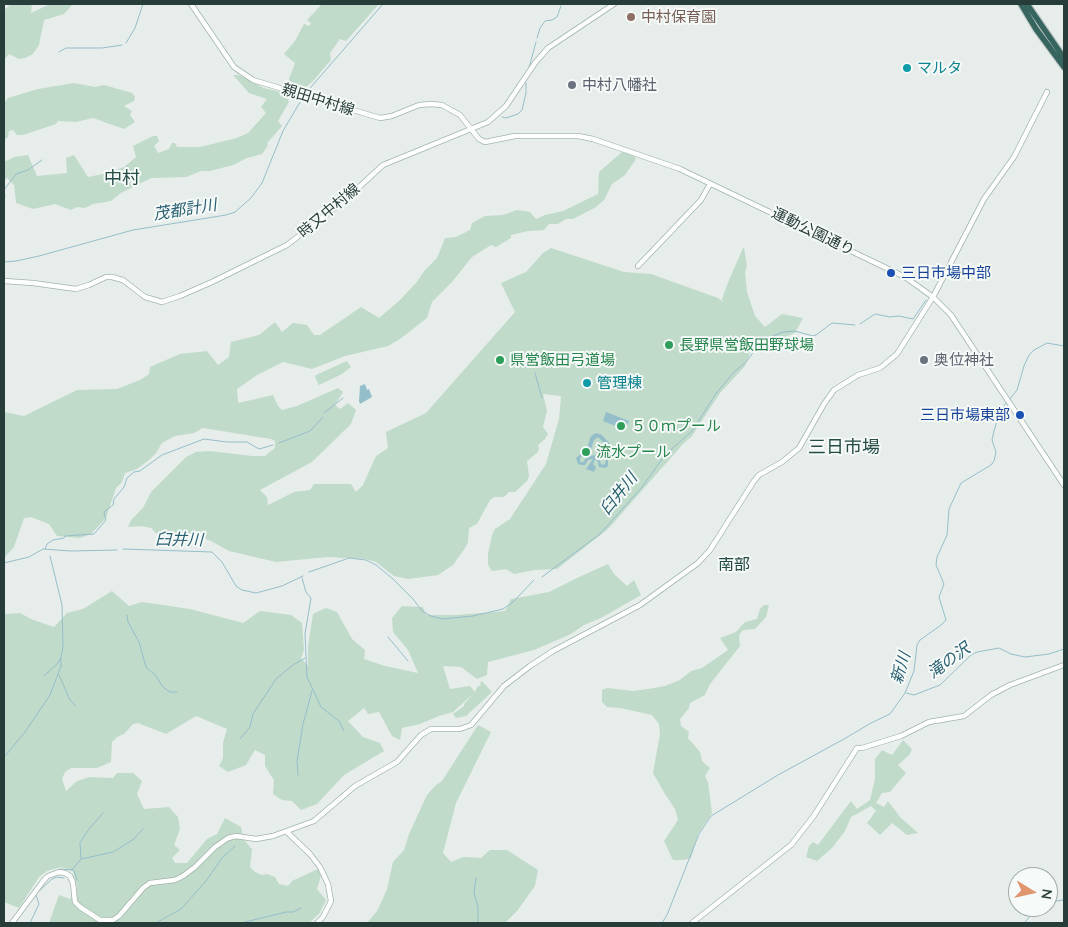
<!DOCTYPE html>
<html>
<head>
<meta charset="utf-8">
<style>
	body { margin:0 }
	#map { position:relative; width:1068px; height:927px; overflow:hidden; background:#e6edea; font-family:Quicksand,sans-serif }
	canvas { display:block }
	.frame { position:absolute; inset:0; border:5px solid #273d39; pointer-events:none }
	.north { position:absolute; left:1008px; top:867px; width:50px; height:50px; box-sizing:border-box; background:#f6faf8; border:1px solid #a3aeac; border-radius:50%; rotate:99deg; font-size:14px; font-weight:700; line-height:20px; text-align:center; color:#273d39 }
	.north::after { content:''; display:block; margin:auto; width:18px; height:22px; background:#e1956f; clip-path:polygon(50% 0,100% 100%,50% 72%,0 100%) }
</style>
</head>
<body>
<div id="map">
<canvas width="1068" height="927"></canvas>
<div class="frame"></div>
<div class="north">N</div>
</div>
<script>
const ctx = document.querySelector('canvas').getContext('2d');
ctx.lineJoin = 'round';
function paint(path, color) {
  ctx.fillStyle = color;
  ctx.fill(path, 'evenodd');
}
function poly(rows) {
  const path = new Path2D();
  for (const r of rows) {
    path.moveTo(r[0], r[1]);
    for (let i = 2; i < r.length; i += 2) path.lineTo(r[i], r[i + 1]);
  }
  return path;
}
function stroke(path, color, width, dash) {
  ctx.strokeStyle = color;
  ctx.lineWidth = width;
  ctx.lineCap = dash ? 'butt' : 'round';
  ctx.setLineDash(dash || []);
  ctx.stroke(path);
}
function drawText(font, color, halo, rows, align = 'center') {
  ctx.font = font + ' Quicksand,"Noto Sans JP",sans-serif';
  ctx.lineWidth = 4;
  ctx.setLineDash([]);
  ctx.textBaseline = 'middle';
  ctx.strokeStyle = halo;
  ctx.fillStyle = color;
  for (const [text, x, y, turn = 0] of rows) {
    ctx.save();
    ctx.translate(x, y);
    ctx.rotate((+turn || 0) * Math.PI / 180);
    ctx.textAlign = isNaN(turn) ? turn : align;
    if (halo) ctx.strokeText(text, 0, 0);
    ctx.fillText(text, 0, 0);
    ctx.restore();
  }
}
const green = poly([
	[11,4,32,4,31,13,48,5,73,4,64,14,44,20,39,45,33,54,25,58,19,59,9,54,4,60,4,10],
	[322,4,379,4,346,41,340,39,330,53,331,60,314,80,303,90,290,87,289,79,295,63,284,54,295,41,304,24,309,26,311,23,307,20],
	[233,75,239,75,264,88,284,93,289,102,278,121,282,126,268,142,267,147,262,154,247,158,233,165,210,171,201,171,186,177,151,178,121,193,111,201,93,204,85,208,77,207,71,210,55,204,33,209,16,203,14,185,7,178,4,180,4,162,14,157,28,155,37,176,67,173,66,158,74,155,88,177,108,173,124,167,136,157,133,146,153,136,157,136,159,141,154,146,158,153,169,149,172,143,175,143,177,147,200,147,237,138,248,133,266,113,261,107,267,99,249,93],
	[74,83,95,87,104,85,132,93,135,97,134,101,124,106,132,111,130,115,135,122,124,129,93,118,76,122,58,121,56,124,23,135,17,135,13,130,9,131,8,137,4,140,4,103,8,98,38,89],
	[622,152,633,155,636,159,625,175,612,184,604,200,596,207,573,219,566,219,558,224,549,224,544,230,528,231,511,235,511,238,496,247,491,245,472,257,452,282,432,302,427,318,400,339,388,346,345,356,312,369,283,362,257,375,237,389,238,403,273,395,278,406,282,410,297,406,338,388,343,392,335,405,340,409,348,403,356,410,351,424,312,462,260,490,267,497,268,505,294,492,310,490,314,484,351,484,356,492,363,485,376,456,388,448,386,432,426,413,515,312,501,283,526,272,543,253,551,248,624,272,651,274,718,298,723,302,722,299,727,285,743,248,744,247,747,266,745,272,747,292,755,316,765,327,782,314,803,318,795,333,751,350,745,366,720,393,692,436,683,444,608,529,557,569,535,570,514,574,506,569,492,571,488,565,488,554,492,535,495,529,510,519,546,464,559,419,561,396,543,394,547,411,543,427,548,434,545,439,538,445,539,448,538,452,527,461,529,476,527,481,515,492,509,492,504,497,494,497,490,500,477,524,469,528,468,542,465,548,453,565,438,575,408,579,394,576,376,562,365,559,328,557,276,562,229,551,211,541,200,537,175,536,156,533,151,528,142,526,128,527,131,520,143,508,151,492,186,457,196,452,209,451,252,456,265,456,275,448,275,441,271,439,203,428,194,433,175,436,162,443,156,453,149,460,137,469,125,473,122,482,116,488,106,518,91,534,80,538,57,536,49,524,31,517,24,518,14,547,4,558,4,412,24,416,77,390,117,389,140,380,149,374,150,367,180,354,207,351,218,365,229,357,231,342,259,335,275,322,282,332,293,323,307,325,314,335,320,335,361,307,379,318,400,300,416,283,425,270,437,258,445,238,456,237,470,230,472,223,485,216,503,215,517,210,530,212,536,219,545,215,563,211,598,194,599,172],
	[347,361,351,367,342,374,319,385,315,377,316,375],
	[608,564,614,574,627,586,634,580,641,595,601,618,584,625,571,634,534,650,488,662,487,675,477,679,461,667,443,666,450,689,470,686,475,692,477,687,481,685,480,683,482,681,492,692,466,716,456,718,453,714,464,706,464,704,474,693,453,712,439,716,420,724,402,728,400,740,392,736,379,712,368,714,364,708,348,721,363,737,380,743,384,751,344,775,317,804,301,810,292,801,282,800,273,794,274,780,265,766,265,755,255,750,246,765,228,772,219,766,223,758,223,743,227,729,196,716,166,734,138,723,133,724,124,734,117,737,112,742,111,762,97,768,71,768,65,772,62,779,66,791,77,781,90,777,113,778,117,773,133,773,142,781,137,794,144,809,169,807,178,817,180,829,174,845,180,850,172,858,175,863,187,863,207,839,217,834,225,818,241,827,244,840,252,849,250,867,255,872,262,875,267,874,275,877,279,884,288,886,292,881,318,869,321,876,317,889,326,900,319,914,309,923,49,923,59,895,70,899,77,888,73,871,61,867,47,871,39,877,19,908,4,902,4,614,20,613,31,619,54,627,67,613,83,609,112,591,129,606,142,602,190,609,243,623,260,611,291,615,302,623,304,650,301,658,308,666,308,646,313,614,326,608,337,612,352,639,365,650,364,659,385,666,418,673,408,650,393,632,392,618,402,606,423,607,426,615,457,615,505,611,511,599,549,592,579,577],
	[764,605,769,605,766,617,755,629,743,630,739,635,740,646,710,684,705,695,690,703,689,708,680,719,681,726,689,732,688,738,700,752,702,761,710,768,705,776,708,782,712,813,698,834,691,858,683,860,673,860,664,841,678,820,675,809,665,794,653,773,660,734,659,724,652,715,620,708,607,707,602,702,602,690,607,688,633,691,648,689,665,686,680,680,691,671,702,668,728,650,720,638,736,632,745,622,757,619,760,609],
	[478,725,491,732,456,803,443,853,451,862,463,857,481,858,490,850,507,850,538,870,535,886,517,911,505,923,367,923,377,911,381,903,387,889,393,862,404,850,409,834,427,795,436,785,442,781],
	[903,740,912,749,909,755,898,765,906,773,890,792,882,793,876,803,884,807,888,801,900,817,918,833,907,835,892,823,880,835,867,823,876,811,871,806,851,817,845,831,832,848,817,861,806,857,809,846,813,842,818,845,851,801,857,809,870,800,875,779,875,759,882,750,892,755]
]);
const water = poly([
	[365,384,367,390,369,389,372,397,360,404,359,401,360,386],
	[606,412,629,421,625,430,603,421],
	[596,433,602,435,610,444,612,451,608,460,608,466,605,468,599,467,597,460,595,460,593,464,596,467,594,472,586,469,593,459,588,460,585,465,581,465,578,464,576,458,586,450,591,436],
	[598,437,609,448,605,464,603,465,601,464,600,461,595,455,588,456,583,462,580,462,580,458,591,449,594,440]
]);
const stream = poly([
	[537,38,540,28,545,21,552,20,557,17,561,6],
	[126,43,135,28,143,4],
	[59,52,66,48,102,48,122,45],
	[529,68,536,42],
	[305,94,383,4],
	[502,117,506,118,518,114,522,110,526,93,526,83],
	[5,196,4,190,16,174,28,170,42,160],
	[983,197,988,191],
	[4,262,16,261,39,256,133,230,226,215,235,212,251,198,262,183,283,131,303,97],
	[860,324,875,314,890,317,899,316,913,319,926,300],
	[535,373,542,398],
	[1009,400,1017,390,1024,366,1029,355,1034,350,1047,343,1064,346],
	[324,413,343,398],
	[279,443,310,431,323,417],
	[45,549,47,544,53,540,64,538,65,536,94,534,106,520,104,513,105,511,113,505,114,499,124,487,127,478,134,472,140,471,162,455,204,439,227,442,247,442,259,449,273,445],
	[123,549,212,552,222,562,236,586,242,590,256,593,282,586,303,576],
	[4,563,29,557,43,549,71,551,117,550],
	[309,572,349,558,366,560,376,565,393,579,413,599,422,611,431,616,442,619,473,616,503,609,513,602,534,580],
	[542,577,600,534,642,487,665,455,693,430,715,395,733,373,746,362,757,347,768,338,783,332,795,331,813,336,816,335,832,323,855,325],
	[302,578,306,592,311,598,305,634,307,677,321,707,339,721,344,731],
	[127,615,128,622,139,642,146,667,156,676,163,687,170,692,177,692],
	[388,637,408,661],
	[59,675,70,700,76,706],
	[44,676,58,663,61,657,63,647,62,605,50,556],
	[906,693,914,695,940,685,971,655,977,652,999,648,1011,654,1025,657,1049,654,1064,649],
	[240,739,250,727,253,714,276,679,293,665,305,658],
	[6,755,25,732,50,695,61,666,61,658],
	[298,775,297,761,303,724,312,691],
	[81,858,80,843,89,829,103,813],
	[60,869,72,870,74,871,77,880],
	[72,870,81,859,113,852,134,839,143,829],
	[476,878,474,893,478,907,478,923],
	[38,892,52,879,57,877,64,878],
	[1048,902,1064,900],
	[30,923,39,904,36,895],
	[156,923,181,909,206,881,222,858,235,846],
	[241,923,286,912,293,912,301,908],
	[662,923,667,915,699,834,711,816,778,775,844,739,871,723,890,714,905,693,914,671,917,645,920,640,941,625,946,620,939,597,944,584,936,565,937,557,947,535,949,509,961,483,991,465,994,461,996,452,992,440,994,431,1000,411,1006,403],
	[1024,923,1039,907]
]);
const secondary = poly([
	[191,4,234,67,253,80,380,118,392,116,419,105,431,104,442,105,460,115,479,139,485,142,515,136,578,136,593,139,680,169,905,277,933,297,951,315,1064,485],
	[638,266,701,200,710,184],
	[4,281,33,283,76,289,89,285,106,277,112,277,123,280,145,297,162,302,180,296,212,282,287,245,345,200,383,165,488,122,506,106,535,63,548,48,614,4],
	[287,832,310,854,320,867,328,884,331,901,323,917,317,923],
	[12,923,44,880,48,876,59,872,65,873,70,876,73,883,75,902,80,907,100,920,113,920,119,916,143,888,150,883,175,880,183,876,195,867,215,847,228,838,236,836,256,839,273,836,314,821,355,786,397,762,421,735,431,729,460,729,471,725,504,686,530,666,553,651,640,605,698,563,710,550,754,481,759,475,782,462,799,448,824,404,834,390,858,375,880,368,897,354,933,297,984,199,1014,157,1047,92],
	[692,923,791,845,813,817,857,748,862,748,901,736,929,722,964,716,991,695,1010,685,1064,665]
]);
const highway = poly([
	[1021,4,1036,29,1064,67],
	[1027,4,1064,58]
]);
const markers = [
	[631,17,5,"#8d6e63"],
	[907,68,5,"#0f9aa8"],
	[572,85,5,"#6b7280"],
	[891,273,5,"#1a4fb4"],
	[669,345,5,"#2e9e5b"],
	[500,360,5,"#2e9e5b"],
	[924,360,5,"#6b7280"],
	[587,383,5,"#0f9aa8"],
	[1020,415,5,"#1a4fb4"],
	[621,426,5,"#2e9e5b"],
	[586,452,5,"#2e9e5b"]
];
const educationNames = [
	["中村保育園",641,17]
];
const cultureNames = [
	["マルタ",917,68],
	["管理棟",597,383]
];
const worshipNames = [
	["中村八幡社",582,85],
	["奥位神社",934,360]
];
const streetNames = [
	["親田中村線",318,100,17],
	["時又中村線",329,211,-40],
	["運動公園通り",813,232,26]
];
const transitNames = [
	["三日市場中部",901,273],
	["三日市場東部",1010,415,"right"]
];
const leisureNames = [
	["長野県営飯田野球場",679,345],
	["県営飯田弓道場",510,360],
	["５０ｍプール",631,426],
	["流水プール",596,452]
];
const waterNames = [
	["茂都計川",185,210,-9],
	["臼井川",619,494,-51],
	["臼井川",179,540,1],
	["滝の沢",949,661,-36],
	["新川",901,668,-73]
];
const neighbourhoodNames = [
	["南部",734,565]
];
const quarterNames = [
	["中村",122,179],
	["三日市場",844,448]
];
paint(green, '#c1dbca');
paint(water, '#95becb');
stroke(stream, '#95becb', 1);
stroke(secondary, '#a2b4af', 6);
stroke(highway, '#c3c9c8', 8);
stroke(secondary, '#fff', 4.5);
stroke(highway, '#366560', 5.5);
for (const [x, y, r, color] of markers) {
  const dot = new Path2D();
  dot.arc(x, y, r, 0, 2 * Math.PI);
  ctx.fillStyle = color;
  ctx.fill(dot);
  stroke(dot, '#f6faf8', 2);
}
drawText('15px', '#785e54', '#f6faf8', educationNames, 'left');
drawText('15px', '#0d838f', '#f6faf8', cultureNames, 'left');
drawText('15px', '#5b616d', '#f6faf8', worshipNames, 'left');
drawText('15px', '#273d39', '#f6faf8', streetNames);
drawText('15px', '#164399', '#f6faf8', transitNames, 'left');
drawText('15px', '#27864d', '#f6faf8', leisureNames, 'left');
drawText('italic 16px', '#285f72', '#f6faf8', waterNames);
drawText('16px', '#254d46', '#f6faf8', neighbourhoodNames);
drawText('18px', '#254d46', '#f6faf8', quarterNames);
</script>
</body>
</html>
